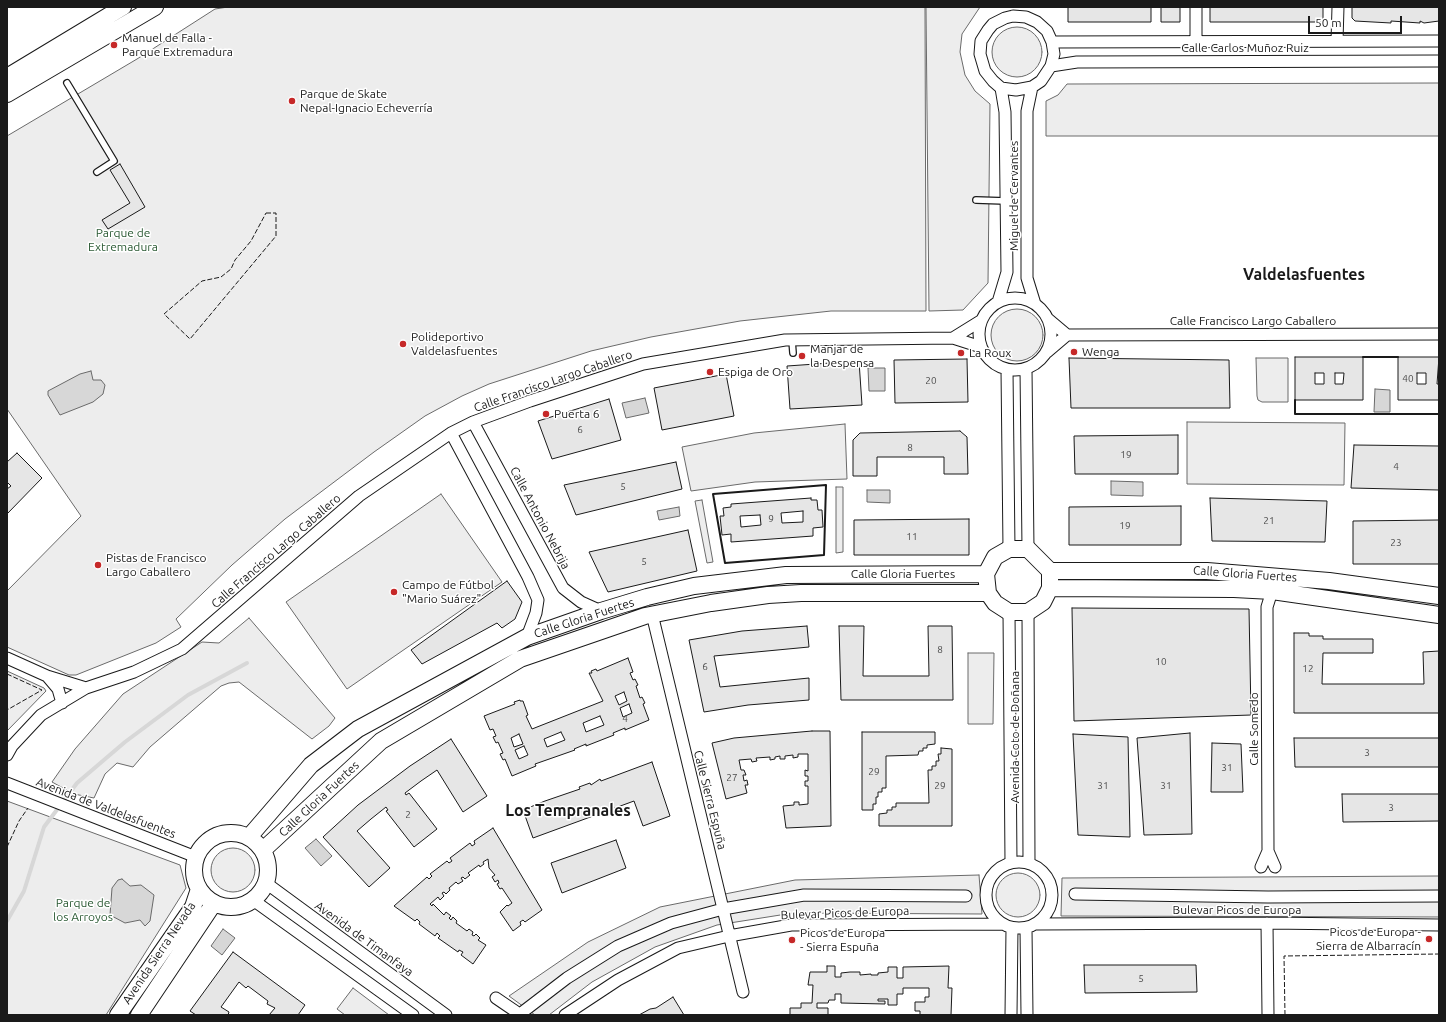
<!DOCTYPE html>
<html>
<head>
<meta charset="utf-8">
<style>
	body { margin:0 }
	#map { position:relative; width:1446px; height:1022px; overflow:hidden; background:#fff; font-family:Ubuntu,sans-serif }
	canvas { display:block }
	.frame { position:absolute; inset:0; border:8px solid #1a1a1a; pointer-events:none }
	.scale { position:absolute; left:1308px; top:16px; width:94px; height:18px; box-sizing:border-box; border:2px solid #1a1a1a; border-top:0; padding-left:5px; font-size:12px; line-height:14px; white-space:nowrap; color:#1a1a1a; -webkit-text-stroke:3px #fff; paint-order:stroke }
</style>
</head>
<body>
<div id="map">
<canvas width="1446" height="1022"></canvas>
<div class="frame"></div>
<div class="scale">50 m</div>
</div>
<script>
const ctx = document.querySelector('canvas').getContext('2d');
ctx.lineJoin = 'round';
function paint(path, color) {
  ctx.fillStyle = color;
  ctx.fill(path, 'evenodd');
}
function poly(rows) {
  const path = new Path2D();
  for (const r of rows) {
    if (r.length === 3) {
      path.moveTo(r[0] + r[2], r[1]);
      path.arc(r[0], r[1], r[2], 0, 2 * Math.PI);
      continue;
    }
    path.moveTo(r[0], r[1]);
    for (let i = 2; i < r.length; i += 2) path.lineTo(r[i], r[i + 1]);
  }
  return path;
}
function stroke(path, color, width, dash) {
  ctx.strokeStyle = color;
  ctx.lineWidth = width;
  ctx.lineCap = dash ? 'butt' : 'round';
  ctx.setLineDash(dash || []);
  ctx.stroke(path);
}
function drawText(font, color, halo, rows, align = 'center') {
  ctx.font = font + ' Ubuntu,sans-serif';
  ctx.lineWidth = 3;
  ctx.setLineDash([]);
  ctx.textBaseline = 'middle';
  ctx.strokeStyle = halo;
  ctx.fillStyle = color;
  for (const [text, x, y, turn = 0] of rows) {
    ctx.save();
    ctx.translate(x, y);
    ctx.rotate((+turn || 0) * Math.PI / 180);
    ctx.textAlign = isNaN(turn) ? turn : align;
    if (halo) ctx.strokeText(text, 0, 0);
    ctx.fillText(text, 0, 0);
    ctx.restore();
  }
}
const built = poly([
	[228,7,925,7,926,311,831,311,740,321,651,337,591,351,489,384,462,396,425,416,374,452,285,519,232,565,176,619,181,627,156,643,76,675,69,675,7,647,7,591,81,516,7,409,7,136,137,59,215,9,228,7],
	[926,7,980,7,962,34,960,52,965,75,975,91,990,104,988,283,963,310,929,311,926,7],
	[1017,52,25],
	[1439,83,1439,136,1046,136,1046,101,1058,95,1067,84,1439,83],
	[1017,335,26],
	[1256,358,1288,358,1288,402,1262,402,1258,400,1257,396,1256,358],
	[1187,422,1345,423,1344,485,1187,484,1187,422],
	[845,424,847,479,755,482,691,491,682,447,754,433,845,424],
	[836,487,843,487,843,552,836,553,836,487],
	[441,494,502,582,347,689,286,602,441,494],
	[702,500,713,562,707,563,695,501,702,500],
	[249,618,335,718,329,726,312,739,239,682,229,683,221,686,150,747,133,767,117,763,105,774,94,798,74,794,52,782,75,749,123,694,202,642,219,643,249,618],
	[968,653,994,653,993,724,968,724,968,653],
	[7,671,44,688,46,691,7,731,7,671],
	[7,801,180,865,186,888,106,1015,7,1015,7,801],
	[233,870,22],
	[1018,895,22],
	[979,875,982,914,793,913,717,925,655,947,592,982,549,1015,535,1015,509,996,588,942,660,907,795,880,979,875],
	[1439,876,1439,917,1061,916,1062,878,1439,876],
	[353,988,389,1015,345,1015,337,1009,353,988]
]);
const water = poly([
	[868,368,885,368,885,391,869,391,868,368],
	[91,371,93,380,101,380,105,385,103,394,93,402,60,415,48,395,48,391,80,374,91,371],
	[1375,389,1390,390,1390,412,1374,412,1375,389],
	[645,398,649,413,626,418,622,403,645,398],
	[1111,481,1143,482,1143,496,1111,495,1111,481],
	[867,490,890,490,890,503,867,502,867,490],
	[679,507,680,516,659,520,657,511,679,507],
	[316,839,332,856,321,866,305,848,316,839],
	[122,879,130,886,141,885,154,895,150,921,145,926,140,920,125,923,110,915,112,888,118,880,122,879],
	[223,929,235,938,222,955,211,946,223,929]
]);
const stream = poly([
	[7,921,24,891,44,827,77,783,125,742,188,695,247,663]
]);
const building = poly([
	[1068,7,1151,7,1151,22,1068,22,1068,7],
	[1161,7,1180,7,1180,22,1161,22,1161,7],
	[1210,7,1323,7,1323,22,1210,22,1210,7],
	[1352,7,1439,7,1439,21,1424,23,1420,21,1420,23,1391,21,1391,23,1355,21,1352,18,1352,7],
	[120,164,145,207,108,229,102,220,130,203,110,170,120,164],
	[1295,357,1363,357,1363,400,1295,400,1295,357],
	[1315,373,1324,373,1324,384,1315,384,1315,373],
	[1335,373,1344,373,1343,384,1335,384,1335,373],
	[1398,357,1439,357,1437,384,1439,384,1439,400,1398,400,1398,357],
	[1417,373,1426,373,1426,384,1417,384,1417,373],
	[1069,358,1229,360,1230,408,1071,408,1069,358],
	[967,359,968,402,895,403,894,360,967,359],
	[859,361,862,405,790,409,787,366,859,361],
	[726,374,734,416,662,430,654,388,726,374],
	[609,399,621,440,552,459,538,421,609,399],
	[960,431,967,437,968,474,944,474,944,457,877,457,877,476,853,476,853,440,860,433,960,431],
	[1178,435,1178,474,1075,474,1074,436,1178,435],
	[1354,445,1439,446,1439,490,1351,488,1354,445],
	[17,453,42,478,7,514,7,489,11,486,7,482,7,462,17,453],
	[676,462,682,489,576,515,564,485,676,462],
	[811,498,811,500,817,500,818,510,822,510,823,527,813,528,813,536,731,542,731,534,722,535,720,516,724,516,723,508,731,507,731,504,811,498],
	[803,511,803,522,782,523,781,513,803,511],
	[760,515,761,525,741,527,740,516,760,515],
	[1210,498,1327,501,1325,542,1212,541,1210,498],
	[1181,506,1181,545,1069,545,1069,507,1181,506],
	[969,519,969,555,854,555,854,520,969,519],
	[1439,520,1439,564,1353,564,1353,521,1439,520],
	[688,530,697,571,608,592,589,552,688,530],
	[507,581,522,602,515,619,502,628,497,623,422,664,411,650,507,581],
	[1072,608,1249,609,1251,715,1074,721,1072,608],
	[807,626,809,647,714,656,720,687,809,678,809,700,748,705,704,712,689,640,742,631,807,626],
	[839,626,864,626,863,676,929,676,928,626,952,626,953,700,841,700,839,626],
	[1294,633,1309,633,1309,636,1323,636,1323,639,1373,639,1373,653,1323,653,1322,684,1424,684,1423,652,1439,651,1439,713,1294,713,1294,633],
	[628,658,633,672,630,673,633,680,635,679,638,685,636,686,640,698,642,697,645,703,643,704,649,720,625,730,625,728,613,733,614,735,586,746,586,744,574,749,575,750,535,764,536,766,512,776,505,759,503,760,500,754,503,753,498,742,496,743,493,737,496,736,493,729,490,730,484,716,515,704,514,702,520,700,520,701,523,701,528,715,526,716,532,729,603,701,589,673,592,673,591,671,596,669,597,671,628,658],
	[624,692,627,701,619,705,615,696,624,692],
	[629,704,632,713,623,717,620,708,629,704],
	[600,716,604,725,586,732,583,723,600,716],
	[561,732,565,740,547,747,544,739,561,732],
	[519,734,523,744,514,747,511,738,519,734],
	[524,746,528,755,519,759,515,750,524,746],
	[812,731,830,731,831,826,786,828,783,806,794,805,794,802,799,802,799,805,808,804,808,786,805,786,805,781,808,781,808,776,805,776,805,770,808,771,808,754,798,754,798,757,793,758,793,755,785,756,785,759,780,759,780,756,775,757,775,759,770,760,770,757,756,758,757,761,752,762,751,759,739,760,741,770,744,770,746,775,743,775,744,781,747,780,748,785,745,785,747,793,726,799,712,743,734,738,812,731],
	[862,732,935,732,935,744,927,745,927,748,923,748,923,751,919,751,918,755,886,756,886,788,882,788,882,792,878,792,878,797,876,797,876,804,873,804,873,810,862,810,862,732],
	[1190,733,1192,834,1144,835,1137,738,1190,733],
	[1073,734,1128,737,1130,837,1078,835,1073,734],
	[1294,738,1439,738,1439,767,1295,767,1294,738],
	[451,739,487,796,463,812,437,770,421,781,405,793,406,795,409,793,437,829,414,847,386,811,388,810,386,807,371,819,357,831,390,868,369,887,323,837,358,805,410,766,451,739],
	[1212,743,1241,744,1243,792,1211,792,1212,743],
	[941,748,952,749,952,826,879,826,879,814,887,813,887,810,892,810,892,807,896,807,896,803,929,803,928,770,932,770,932,766,936,766,936,761,939,761,938,754,941,754,941,748],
	[652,762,670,816,643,826,634,801,533,838,523,810,545,801,580,789,579,787,590,783,591,785,600,779,601,781,652,762],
	[1342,794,1439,794,1439,821,1343,822,1342,794],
	[493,828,542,910,525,922,523,920,520,922,521,925,513,931,500,912,507,905,508,906,512,903,502,888,500,889,497,884,499,883,498,880,495,882,492,877,495,875,489,868,488,859,483,862,484,864,480,867,479,865,468,873,470,875,465,879,463,877,461,878,463,881,458,884,456,882,449,888,450,890,446,894,444,892,442,893,444,896,440,900,438,897,430,904,432,906,433,904,444,915,446,912,451,916,449,918,451,920,453,917,457,921,456,923,467,931,469,929,473,932,472,935,474,936,476,934,480,938,478,940,486,945,473,964,461,955,463,952,459,950,458,952,438,938,440,936,437,933,435,936,419,924,420,922,417,919,415,921,394,906,427,877,429,879,432,876,430,874,447,861,449,863,452,861,450,858,470,843,472,846,475,844,474,841,493,828],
	[616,840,626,868,562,893,551,863,616,840],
	[233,952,305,1005,298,1015,269,1015,275,1008,267,1004,268,1001,248,986,246,988,239,982,221,1007,229,1012,228,1015,196,1015,190,1011,233,952],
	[1084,965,1196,965,1197,992,1085,993,1084,965],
	[827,966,835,966,835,977,841,977,841,973,850,972,860,972,860,975,871,974,871,975,878,975,878,973,888,972,888,967,897,967,897,978,903,978,903,967,949,966,948,988,952,988,951,1015,920,1015,920,1011,915,1011,915,1002,925,1002,925,997,929,997,929,988,903,988,903,994,897,994,897,1005,888,1005,888,999,878,999,878,1001,885,1001,885,1004,841,1003,841,994,835,994,835,1000,829,1000,828,1003,817,1003,817,1008,828,1008,828,1015,790,1015,790,1008,801,1008,801,1003,812,1003,813,985,808,985,810,972,827,972,827,966],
	[673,997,684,1015,639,1015,650,1009,656,1008,673,997]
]);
const lane = poly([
	[67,83,114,161,97,172],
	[976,200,1006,201],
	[792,340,793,353]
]);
const street = poly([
	[1013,16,1026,17,1037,22,1047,31,1052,42,1054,54,1051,66,1041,81,1032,87,1016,90,1001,88,993,81,985,71,980,54,981,41,988,30,993,24,1005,18,1013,16],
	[1196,41,1196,7],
	[1337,41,1338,7],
	[1052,42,1439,41],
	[1051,66,1077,62,1439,61],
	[1032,87,1027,111,1027,278,1035,304],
	[1015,334,36],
	[998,302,1007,272,1005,112,1001,88],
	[1048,319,1067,335,1439,334],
	[953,338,982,320],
	[1047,352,1067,335],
	[1026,369,1028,549],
	[1007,370,1009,549],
	[473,422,563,588,581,602,601,611],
	[451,433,528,577,538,600,536,613,527,637],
	[1009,612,1011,863],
	[1028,612,1029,863],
	[652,614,743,992],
	[7,658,47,676,86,688],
	[47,676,58,689,62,703],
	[7,755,12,746,41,715,86,688,134,672,182,649,359,496,451,433,473,422,530,401,643,364,785,340,953,338,981,347],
	[7,783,196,857],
	[1268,851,1275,867],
	[1019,895,33],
	[1261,867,1268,851,1267,607,1272,591],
	[266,883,446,1015],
	[1075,894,1268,897,1439,896],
	[253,900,413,1015],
	[1267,923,1268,1015],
	[1036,924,1267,923,1439,925],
	[1026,928,1027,1015],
	[496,998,521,1015],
	[520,1014,567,978,618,946,671,923,723,909,804,895,966,896],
	[565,1015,618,980,678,948,729,936,791,925,1003,924],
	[1011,1015,1012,928]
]);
const secondary = poly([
	[7,77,123,7],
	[7,94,155,7],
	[1009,549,1028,549,1050,571,1050,588,1043,602,1028,612,1009,612,995,603,988,593,986,574,995,557,1009,549],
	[1050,571,1207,571,1329,581,1439,596],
	[1050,588,1234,589,1272,591,1439,615],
	[231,870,37],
	[249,837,311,765,358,729,527,637,601,611,647,597,694,586,786,575,986,574],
	[263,850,381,741,520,659,645,616,711,603,768,595,801,593,988,593],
	[118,1015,193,907,199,889],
	[139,1015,214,903]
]);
const fence = poly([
	[266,213,276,213,276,236,190,339,164,314,202,281,221,277,231,269,235,260,251,241,266,213],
	[7,674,42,690,7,710],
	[7,847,19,821,28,808],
	[1285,1015,1284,956,1439,954]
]);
const wall = poly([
	[1363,357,1398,357],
	[1295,400,1295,414,1439,414],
	[826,485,824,555,725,563,713,494,826,485]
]);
const markers = [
	[114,45,4,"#c62828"],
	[292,101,4,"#c62828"],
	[403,344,4,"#c62828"],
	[1074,352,4,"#c62828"],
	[961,353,4,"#c62828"],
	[802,356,4,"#c62828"],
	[710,372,4,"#c62828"],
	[546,414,4,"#c62828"],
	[98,565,4,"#c62828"],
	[394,592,4,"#c62828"],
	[1429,939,4,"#c62828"],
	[792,940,4,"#c62828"]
];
const numberNames = [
	["40",1408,379],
	["20",931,381],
	["6",580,430],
	["8",910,448],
	["19",1126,455],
	["4",1396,467],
	["5",623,487],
	["9",771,519],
	["21",1269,521],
	["19",1125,526],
	["11",912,537],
	["23",1396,543],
	["5",644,562],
	["8",940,650],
	["10",1161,662],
	["6",705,667],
	["12",1308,669],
	["4",625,719],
	["3",1367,753],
	["31",1227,768],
	["29",874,772],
	["27",732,778],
	["29",940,786],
	["31",1103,786],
	["31",1166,786],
	["3",1391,808],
	["2",408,815],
	["5",1141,979]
];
const poiNames = [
	["Manuel de Falla -",122,38],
	["Parque Extremadura",122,52],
	["Parque de Skate",300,94],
	["Nepal-Ignacio Echeverría",300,108],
	["Polideportivo",411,337],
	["Valdelasfuentes",411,351],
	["Manjar de",810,349],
	["la Despensa",810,363],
	["Wenga",1082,352],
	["La Roux",969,353],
	["Espiga de Oro",718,372],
	["Puerta 6",554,414],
	["Pistas de Francisco",106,558],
	["Largo Caballero",106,572],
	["Campo de Fútbol",402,585],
	["\"Mario Suárez\"",402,599],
	["Picos de Europa -",1421,932,"right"],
	["Sierra de Albarracín",1421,946,"right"],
	["Picos de Europa",800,933],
	["- Sierra Espuña",800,947]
];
const streetNames = [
	["Calle Carlos Muñoz Ruiz",1245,48],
	["Miguel de Cervantes",1014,196,-90],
	["Calle Francisco Largo Caballero",1253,321],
	["Calle Francisco Largo Caballero",553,381,-19],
	["Calle Antonio Nebrija",540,518,62],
	["Calle Francisco Largo Caballero",276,551,-41],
	["Calle Gloria Fuertes",903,574],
	["Calle Gloria Fuertes",1245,574,4],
	["Calle Gloria Fuertes",584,618,-18],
	["Calle Somedo",1254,729,-90],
	["Avenida Coto de Doñana",1015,737,-90],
	["Calle Gloria Fuertes",319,799,-43],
	["Calle Sierra Espuña",710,800,76],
	["Avenida de Valdelasfuentes",106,808,21],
	["Bulevar Picos de Europa",1237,910],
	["Bulevar Picos de Europa",845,913,-2],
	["Avenida de Timanfaya",364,939,36],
	["Avenida Sierra Nevada",159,953,-56]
];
const parkNames = [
	["Parque de",123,233],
	["Extremadura",123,247],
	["Parque de",83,903],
	["los Arroyos",83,917]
];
const districtNames = [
	["Valdelasfuentes",1304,275],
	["Los Tempranales",568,811]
];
paint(built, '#ededed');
stroke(built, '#6a6a6a', 1);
paint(water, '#d7d7d7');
stroke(water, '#6a6a6a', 1);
stroke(stream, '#d7d7d7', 4);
paint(building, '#e6e6e6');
stroke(building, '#1a1a1a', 1);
stroke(lane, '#1a1a1a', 8);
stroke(street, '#1a1a1a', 13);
stroke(secondary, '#1a1a1a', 18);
stroke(lane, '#fff', 5.5);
stroke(street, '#fff', 11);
stroke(secondary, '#fff', 16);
stroke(fence, '#1a1a1a', 1, [5, 2]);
stroke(wall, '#1a1a1a', 2);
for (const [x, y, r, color] of markers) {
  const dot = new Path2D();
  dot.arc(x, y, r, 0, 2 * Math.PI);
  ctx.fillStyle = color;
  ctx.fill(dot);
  stroke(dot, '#fff', 1.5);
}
drawText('10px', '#4d4d4d', null, numberNames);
drawText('12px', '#1a1a1a', '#fff', poiNames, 'left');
drawText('12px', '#1a1a1a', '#fff', streetNames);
drawText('12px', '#2b5a34', '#fff', parkNames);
drawText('bold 16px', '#1a1a1a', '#fff', districtNames);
</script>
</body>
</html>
